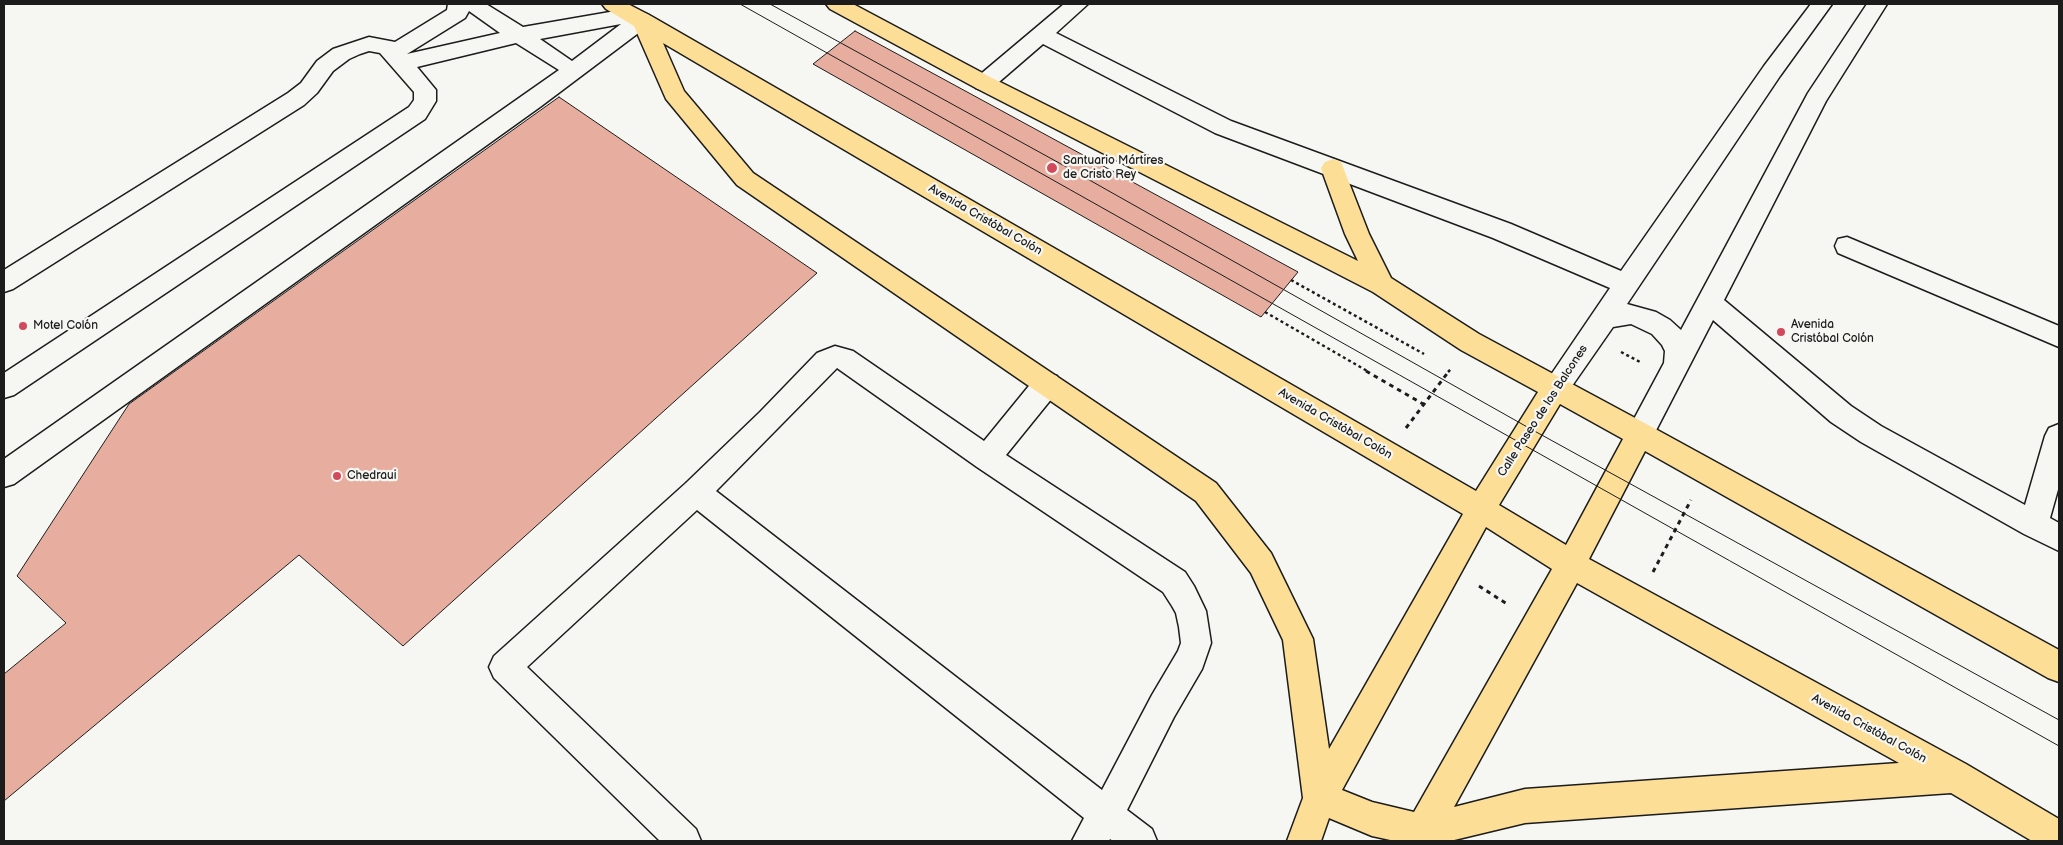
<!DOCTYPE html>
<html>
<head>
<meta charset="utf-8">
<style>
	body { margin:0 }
	#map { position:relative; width:2063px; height:845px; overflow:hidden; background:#f6f6f2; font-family:"Balsamiq Sans",sans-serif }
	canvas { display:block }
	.frame { position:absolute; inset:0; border:5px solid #1c1c1c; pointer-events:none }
</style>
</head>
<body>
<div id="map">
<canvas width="2063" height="845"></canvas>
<div class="frame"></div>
</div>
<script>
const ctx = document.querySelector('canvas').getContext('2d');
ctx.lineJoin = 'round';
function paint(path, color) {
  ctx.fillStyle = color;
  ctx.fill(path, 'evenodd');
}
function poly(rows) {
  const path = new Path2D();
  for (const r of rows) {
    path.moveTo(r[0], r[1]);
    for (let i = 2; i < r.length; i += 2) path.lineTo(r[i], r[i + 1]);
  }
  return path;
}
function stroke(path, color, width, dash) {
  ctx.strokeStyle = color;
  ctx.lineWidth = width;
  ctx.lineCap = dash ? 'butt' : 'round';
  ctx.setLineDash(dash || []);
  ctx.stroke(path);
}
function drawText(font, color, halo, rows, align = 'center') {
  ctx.font = font + ' "Balsamiq Sans",sans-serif';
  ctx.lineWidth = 4.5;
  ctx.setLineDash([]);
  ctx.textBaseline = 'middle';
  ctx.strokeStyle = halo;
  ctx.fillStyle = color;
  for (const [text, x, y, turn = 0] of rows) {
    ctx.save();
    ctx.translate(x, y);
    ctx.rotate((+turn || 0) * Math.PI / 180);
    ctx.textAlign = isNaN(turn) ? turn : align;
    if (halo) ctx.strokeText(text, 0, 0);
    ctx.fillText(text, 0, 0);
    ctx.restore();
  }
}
const building = poly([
	[855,31,1298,272,1261,317,813,64,855,31],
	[559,97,817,273,403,646,299,555,4,801,4,674,66,623,17,576,129,404,559,97]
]);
const pathFar1 = poly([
	[1291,280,1424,354],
	[1265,312,1369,372],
	[1621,352,1642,363],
	[1448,372,1451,369]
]);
const path = poly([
	[1366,371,1423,404],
	[1406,428,1449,371],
	[1653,572,1691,500],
	[1479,586,1507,604]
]);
const minor = poly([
	[448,4,486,4,523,27,633,8,649,15,652,20,649,25,540,107,14,484,4,487,4,459,559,70,516,43,417,67,436,90,436,101,425,119,14,395,4,398,4,373,409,107,414,100,414,92,380,53,369,51,360,54,349,59,333,71,317,93,304,105,13,289,4,292,4,270,288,93,301,83,317,61,333,49,369,37,395,42,447,10,448,4],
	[469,11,500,33,407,54,465,18,469,11],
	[621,24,572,61,540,39,621,24],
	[1064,4,1088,4,1056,33,1231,121,1511,224,1621,271,1764,66,1811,4,1832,4,1780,76,1627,304,1656,312,1670,320,1681,330,1808,93,1867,4,1887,4,1826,101,1724,300,1851,406,1881,426,2025,505,2045,436,2049,428,2059,424,2059,486,2050,518,2059,523,2059,551,2024,534,1861,442,1831,422,1713,320,1650,442,1640,446,1630,442,1626,434,1664,363,1665,351,1662,345,1652,334,1631,324,1613,327,1565,396,1555,399,1545,396,1542,388,1610,288,1493,238,1215,133,1043,44,992,88,984,91,976,88,973,83,976,78,1064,4],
	[1847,237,2059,326,2059,347,1838,253,1835,246,1838,239,1847,237],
	[835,346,853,351,984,441,1037,376,1047,373,1057,376,1060,384,1057,392,1006,455,1185,572,1194,586,1206,611,1211,643,1202,669,1174,717,1127,810,1152,829,1157,841,1113,841,1110,839,1109,841,1072,841,1084,818,697,510,527,667,696,829,701,841,660,841,494,678,489,667,494,656,686,483,760,412,817,353,835,346],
	[837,368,977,467,1163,592,1172,606,1176,613,1179,627,1181,643,1178,651,1152,695,1102,790,716,491,837,368]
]);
const major = poly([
	[602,4,628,4,651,16,1476,491,1538,392,1461,350,1373,292,976,88,830,9,826,4,853,4,992,78,1358,261,1345,234,1321,168,1325,162,1333,159,1341,162,1369,234,1391,278,1479,334,1650,426,2059,650,2059,682,2048,678,1645,451,1589,559,1966,764,2059,819,2059,841,2032,841,1951,793,1525,823,1450,841,1395,841,1372,836,1329,818,1321,841,1287,841,1303,798,1283,640,1251,573,1196,501,737,185,666,99,634,26,606,9,602,4],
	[663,43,1463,514,1329,749,1313,639,1271,553,1216,483,753,173,684,91,663,43],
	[1560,404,1623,439,1566,545,1499,505,1560,404],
	[1486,527,1552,569,1414,812,1372,802,1342,790,1486,527],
	[1577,583,1899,763,1525,789,1454,807,1577,583]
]);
const tram = poly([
	[740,4,2059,746],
	[770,4,1061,164,1529,428,2059,720]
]);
const markers = [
	[1052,168,6,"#d1495b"],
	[23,326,5,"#d1495b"],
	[1781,332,5,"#d1495b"],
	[337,476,5,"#d1495b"]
];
const poiNames = [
	["Santuario Mártires",1063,161],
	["de Cristo Rey",1063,175],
	["Avenida",1791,325],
	["Cristóbal Colón",1791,339],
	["Motel Colón",33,326],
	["Chedraui",347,476]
];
const streetNames = [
	["Avenida Cristóbal Colón",985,220,30],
	["Calle Paseo de los Balcones",1543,411,-57],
	["Avenida Cristóbal Colón",1335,424,30],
	["Avenida Cristóbal Colón",1869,729,29]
];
paint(building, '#e7aea0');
stroke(building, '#1c1c1c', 1);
stroke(minor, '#1c1c1c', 3);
stroke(major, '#1c1c1c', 3);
stroke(pathFar1, '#1c1c1c', 2.5, [3, 3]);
stroke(path, '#1c1c1c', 3, [4.5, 4.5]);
paint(minor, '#f6f6f2');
paint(major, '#fcde96');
stroke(tram, '#1c1c1c', 1);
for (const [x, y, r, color] of markers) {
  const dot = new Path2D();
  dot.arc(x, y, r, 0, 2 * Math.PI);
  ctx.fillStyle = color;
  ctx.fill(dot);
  stroke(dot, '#f6f6f2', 2);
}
drawText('12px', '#1c1c1c', '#f6f6f2', poiNames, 'left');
drawText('12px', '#1c1c1c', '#f6f6f2', streetNames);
</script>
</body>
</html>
